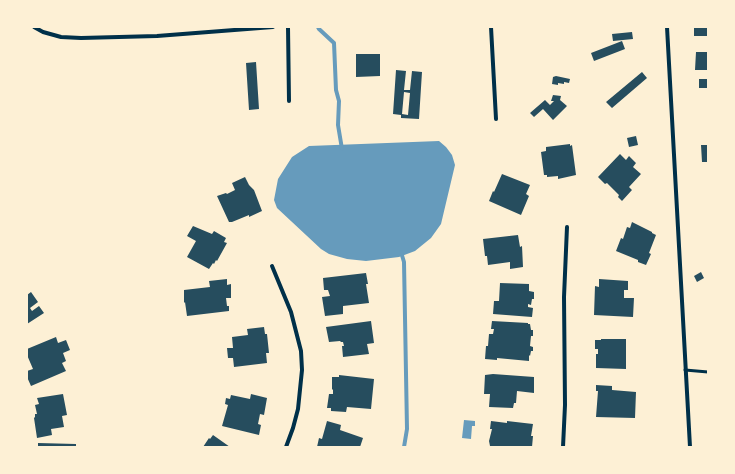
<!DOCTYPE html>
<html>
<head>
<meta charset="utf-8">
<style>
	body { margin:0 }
	#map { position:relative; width:735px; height:474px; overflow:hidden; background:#fdf0d5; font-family:Literata,serif }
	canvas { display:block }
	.frame { position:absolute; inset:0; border:28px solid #fdf0d5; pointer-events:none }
</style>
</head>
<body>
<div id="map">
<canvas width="735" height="474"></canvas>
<div class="frame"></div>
</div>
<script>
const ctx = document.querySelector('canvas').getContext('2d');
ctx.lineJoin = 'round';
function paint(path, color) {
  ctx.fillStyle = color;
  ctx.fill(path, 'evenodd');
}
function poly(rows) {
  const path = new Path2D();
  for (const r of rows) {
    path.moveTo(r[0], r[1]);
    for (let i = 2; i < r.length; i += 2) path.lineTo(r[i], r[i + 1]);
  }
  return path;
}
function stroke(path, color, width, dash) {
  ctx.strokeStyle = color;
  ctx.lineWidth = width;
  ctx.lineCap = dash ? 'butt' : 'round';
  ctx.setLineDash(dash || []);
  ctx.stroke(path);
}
const water = poly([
	[439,141,446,147,452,155,455,165,441,224,431,238,415,251,399,257,366,261,347,259,329,254,321,249,277,208,274,200,278,179,292,157,309,146],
	[464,420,475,421,475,426,472,426,471,439,462,438]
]);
const stream = poly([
	[318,27,319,29,334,43,336,90,339,101,338,125,342,149],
	[401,252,404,262,407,429,404,447]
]);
const building = poly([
	[694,27,708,27,708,36,694,36],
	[632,32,633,39,613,41,612,34],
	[622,41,625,49,594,61,591,53],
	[696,52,708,52,708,70,695,70],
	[356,54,380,54,380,76,356,77],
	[256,62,259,109,249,110,246,63],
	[396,70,406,71,404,90,410,90,412,71,422,72,419,119,401,118,401,115,393,114],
	[404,92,410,93,408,115,402,114],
	[642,72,647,78,612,108,606,102],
	[556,76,570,79,569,83,564,82,564,84,558,83,558,85,552,84,553,77],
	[699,79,707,79,707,88,699,88],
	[553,95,561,96,560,100,567,106,553,120,543,109,534,117,530,113,545,100,550,105,554,101,551,101],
	[636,136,638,145,629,147,627,138],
	[570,144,570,146,572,145,576,175,558,179,558,176,547,177,547,175,544,175,541,152,546,151,546,147],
	[701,145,708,145,708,162,702,162],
	[620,154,626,160,629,156,636,163,633,167,641,174,629,187,632,190,622,201,618,197,619,195,607,183,605,184,598,177],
	[502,174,530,185,526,194,529,196,521,215,489,201,493,191,494,192],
	[245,177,249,185,254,190,262,211,249,217,249,215,232,222,229,222,217,196,226,193,227,194,235,190,232,183],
	[632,222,652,232,652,233,656,235,649,253,651,254,646,265,638,262,638,260,616,251,621,238,623,239,627,227,630,228],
	[193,226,212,234,214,231,226,238,224,242,227,243,217,261,216,260,214,264,213,263,209,269,187,257,196,241,187,236],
	[518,235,520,247,522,246,523,267,510,269,510,262,488,265,487,256,485,256,483,239],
	[701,272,704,278,697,282,694,276],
	[366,273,368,284,366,284,369,303,343,306,343,314,325,316,322,297,330,296,328,290,324,290,323,278],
	[227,279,227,285,231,284,231,298,226,298,227,306,229,306,229,311,187,316,185,302,184,303,184,290,210,287,209,281],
	[599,279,628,281,628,290,624,290,624,298,634,298,633,317,594,315,595,286,599,287],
	[500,283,529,284,529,291,534,292,534,299,532,299,531,305,528,304,528,307,533,308,532,317,493,314,494,301,499,301],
	[31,292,38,302,30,308,32,311,39,306,44,313,27,324,27,295],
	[371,321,374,343,367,344,369,354,343,357,342,346,344,346,343,342,341,342,340,341,329,342,326,327],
	[492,321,528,323,528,324,530,324,531,330,533,330,533,336,531,336,530,346,533,347,533,351,531,351,530,356,529,355,529,361,497,358,497,360,485,359,486,346,488,346,489,334,493,334,494,329,491,329],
	[264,327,265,334,267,334,269,353,266,353,267,363,234,367,233,358,228,358,227,348,233,348,232,337,248,335,247,329],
	[56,337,58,343,66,340,70,350,63,353,66,361,62,363,66,371,31,386,27,377,27,371,33,369,27,355,27,349],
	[601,339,626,339,626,369,596,368,596,354,598,354,598,349,595,349,595,340,601,340],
	[493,374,534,377,534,393,517,391,516,403,514,403,513,408,489,407,490,394,484,394,485,375],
	[339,375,374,379,371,409,347,407,346,412,331,411,331,408,327,408,329,394,333,394,333,390,332,389,332,377,339,377],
	[596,385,612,386,612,390,636,392,635,418,596,417,598,391,596,391],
	[63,394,67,415,62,416,64,427,51,429,52,435,37,438,34,418,35,417,35,414,37,414,35,405,39,404,37,398],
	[251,394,267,398,264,415,260,414,258,424,261,425,259,435,222,426,228,405,225,404,226,398,230,399,231,395,250,399],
	[327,421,341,425,340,430,363,438,360,447,317,447,319,438,322,439],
	[491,421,507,423,507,421,533,424,531,436,533,436,532,447,490,446,489,441,492,429,490,429],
	[213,435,230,447,203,447,209,438,210,439],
	[38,443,76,444,76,447,38,447]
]);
const service = poly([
	[685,370,708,372]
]);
const minor = poly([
	[34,27,43,32,61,37,81,38,157,36,273,27],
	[288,27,289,101],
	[491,27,496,119],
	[667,27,690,447],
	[272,266,291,312,301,351,302,370,298,409,293,428,286,447],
	[563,447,565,405,564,297,567,227]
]);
paint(water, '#669bbc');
stroke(stream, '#669bbc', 4);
paint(building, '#264d5e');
stroke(service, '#003049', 3);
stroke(minor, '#003049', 4);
</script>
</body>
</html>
